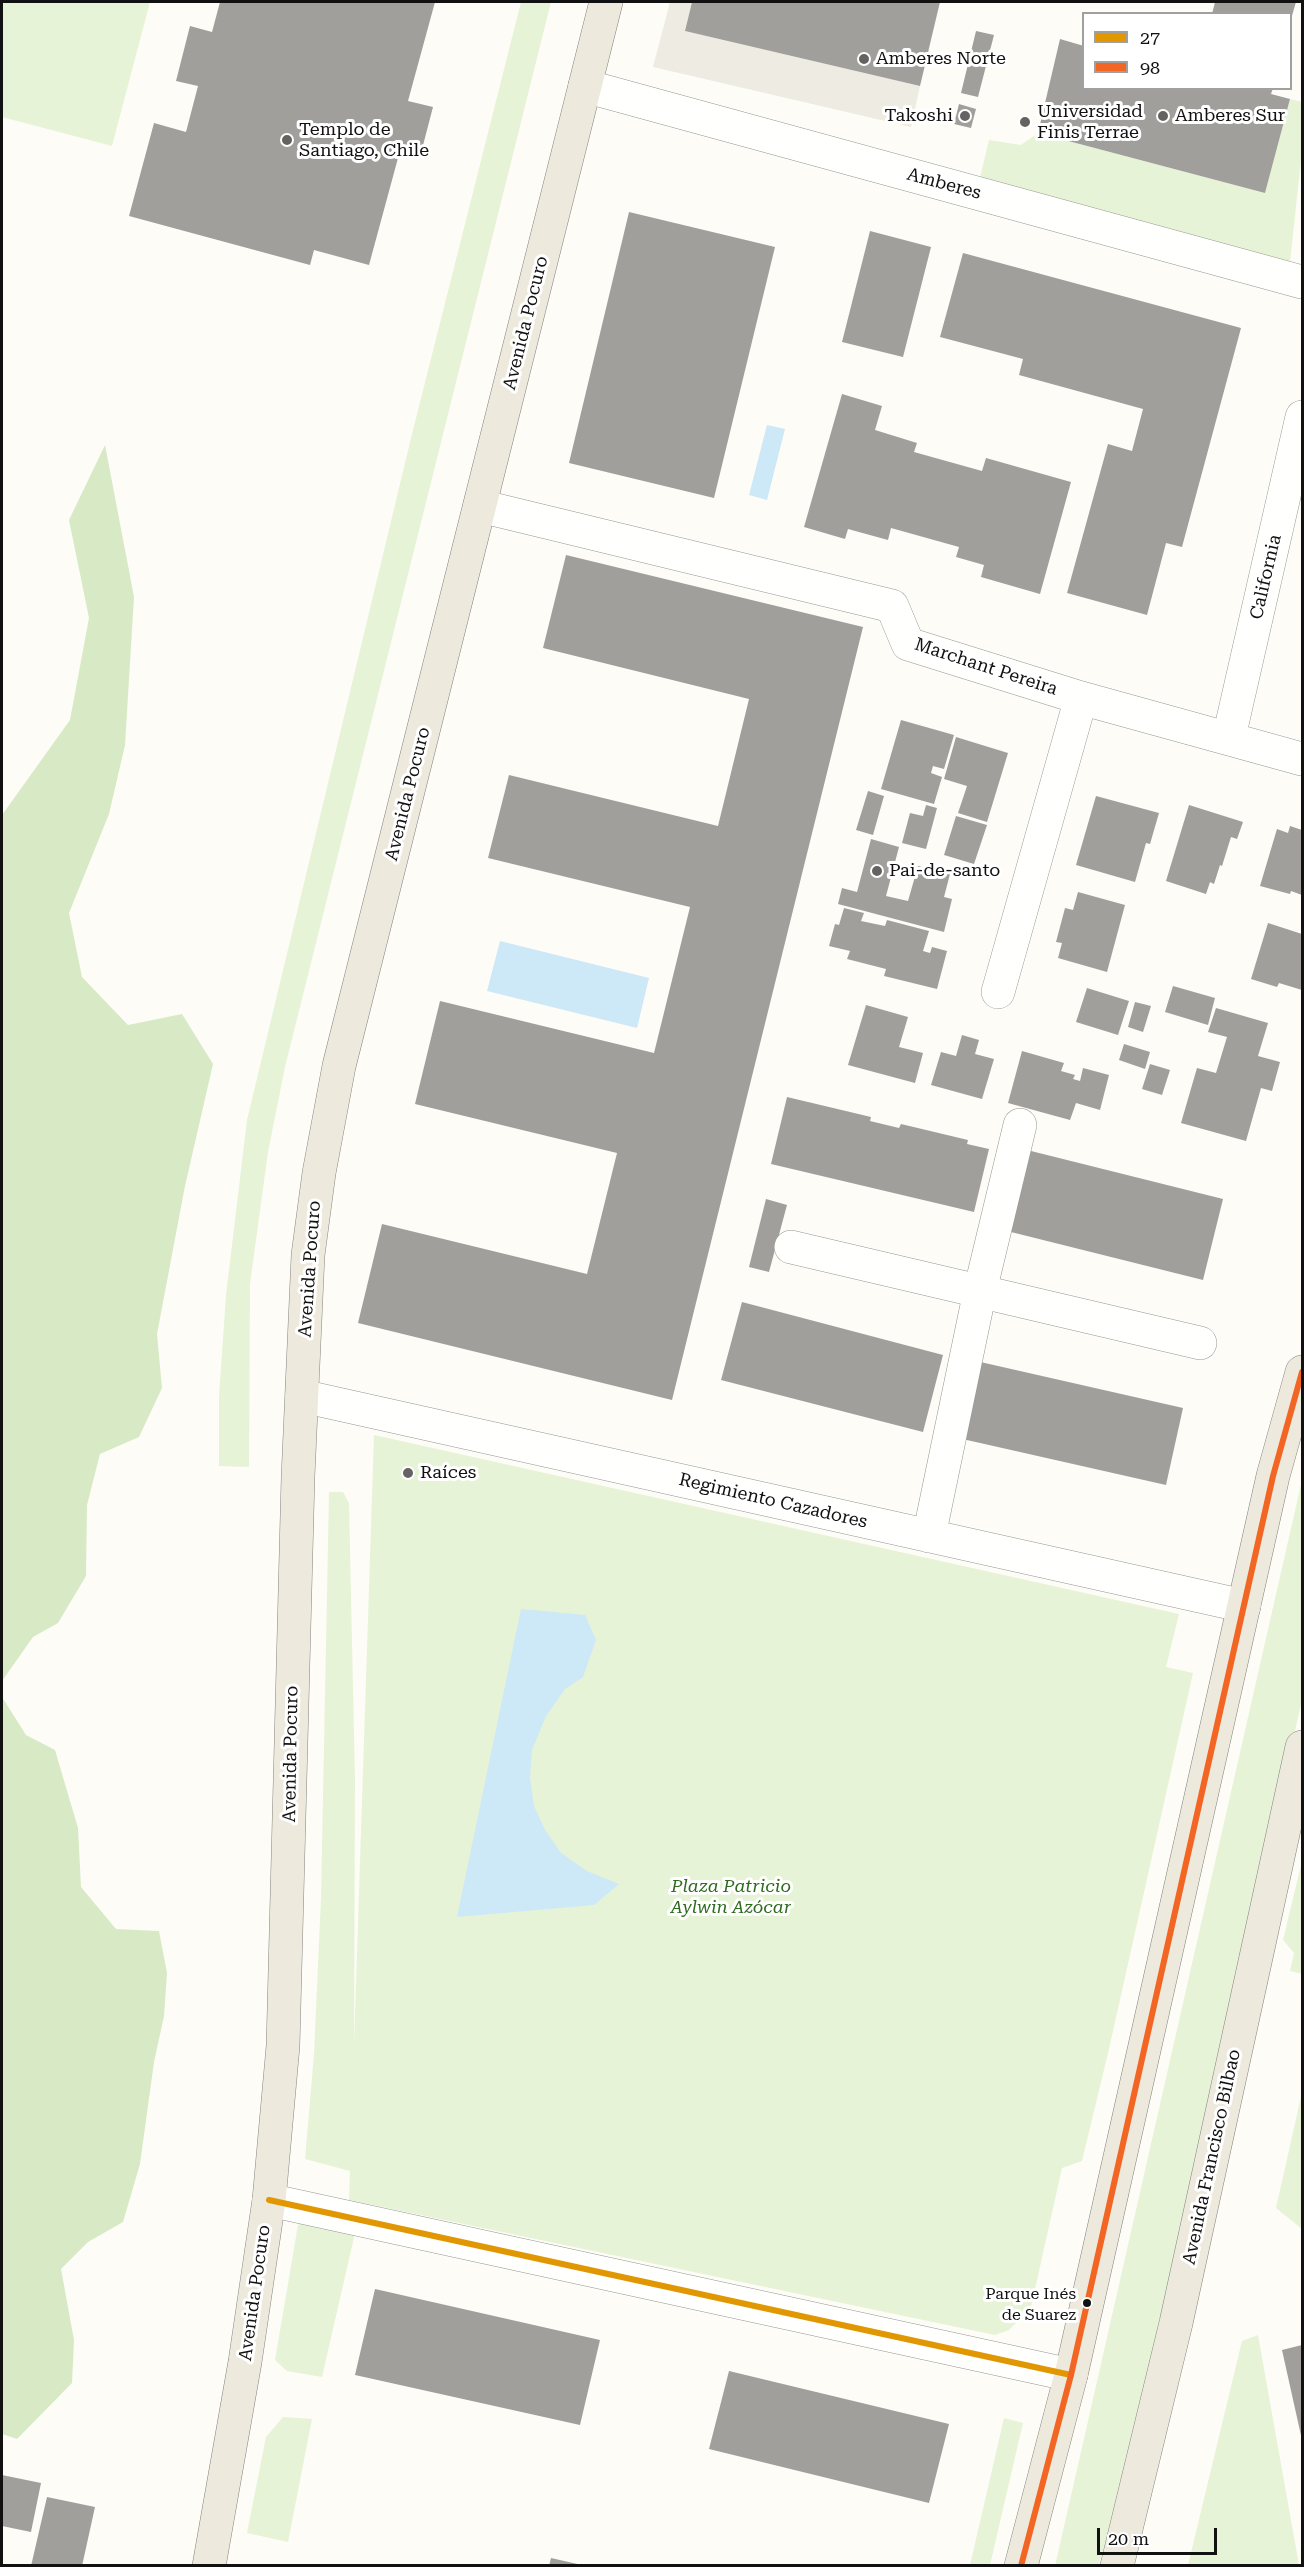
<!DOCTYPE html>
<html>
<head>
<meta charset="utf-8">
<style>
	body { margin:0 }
	#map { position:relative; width:1304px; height:2567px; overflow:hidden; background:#fdfcf7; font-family:"Roboto Serif",serif }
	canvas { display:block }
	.frame { position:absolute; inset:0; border:3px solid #111; pointer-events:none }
	.legend { position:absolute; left:1082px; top:12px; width:210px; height:78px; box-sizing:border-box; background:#fff; border:2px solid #a0a0a0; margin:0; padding:8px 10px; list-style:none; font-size:18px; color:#111 }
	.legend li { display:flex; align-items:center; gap:12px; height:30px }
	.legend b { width:30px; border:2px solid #a0a0a0 }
	.scale { position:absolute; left:1097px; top:2528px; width:120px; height:27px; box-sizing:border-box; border:3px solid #111; border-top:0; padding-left:8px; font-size:18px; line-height:21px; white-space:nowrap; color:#111; -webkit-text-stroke:4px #fff; paint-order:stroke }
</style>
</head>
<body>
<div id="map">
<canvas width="1304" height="2567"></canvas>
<div class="frame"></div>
<ul class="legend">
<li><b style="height:8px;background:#e09702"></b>27</li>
<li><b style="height:8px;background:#f26522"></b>98</li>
</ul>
<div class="scale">20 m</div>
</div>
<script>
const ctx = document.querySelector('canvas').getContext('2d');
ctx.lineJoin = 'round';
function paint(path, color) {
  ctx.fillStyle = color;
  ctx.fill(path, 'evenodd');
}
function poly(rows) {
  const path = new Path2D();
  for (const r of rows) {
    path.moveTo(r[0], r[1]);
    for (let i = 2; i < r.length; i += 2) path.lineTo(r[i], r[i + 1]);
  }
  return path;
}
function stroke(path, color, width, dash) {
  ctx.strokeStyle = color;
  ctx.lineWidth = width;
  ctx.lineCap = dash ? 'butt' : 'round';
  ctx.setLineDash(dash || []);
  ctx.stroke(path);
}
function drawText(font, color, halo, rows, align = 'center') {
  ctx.font = font + ' "Roboto Serif",serif';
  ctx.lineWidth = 6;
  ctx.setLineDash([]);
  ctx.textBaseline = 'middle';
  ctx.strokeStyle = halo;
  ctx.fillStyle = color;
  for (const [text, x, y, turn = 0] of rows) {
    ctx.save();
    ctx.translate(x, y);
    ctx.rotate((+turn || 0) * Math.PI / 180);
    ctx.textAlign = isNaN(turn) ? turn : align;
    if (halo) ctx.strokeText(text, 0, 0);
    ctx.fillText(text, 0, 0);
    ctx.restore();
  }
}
const green = poly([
	[2,2,150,2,112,146,2,117],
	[521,2,551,2,285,1067,268,1152,250,1284,249,1467,219,1466,219,1396,226,1295,247,1120,412,434],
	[1290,99,1302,102,1302,151,1290,262,979,182,989,140,1021,145,1038,133,1265,193],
	[374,1435,1179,1614,1166,1667,1193,1673,1109,2049,1082,2161,1062,2168,1031,2307,1009,2330,995,2335,349,2200,350,2171,305,2159,314,2054,321,1898,329,1492,343,1492,349,1503,355,1780,354,2046],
	[1302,1480,1302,1700,1139,2417,1099,2565,1055,2566],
	[1302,1861,1302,1974,1290,1971,1294,1953,1283,1940],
	[1302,2092,1302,2229,1276,2208],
	[307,2218,355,2233,322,2377,287,2371,275,2360,298,2225],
	[1258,2335,1299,2565,1188,2565,1242,2341],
	[283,2417,312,2419,288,2542,247,2533,266,2437],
	[1004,2418,1023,2423,990,2565,970,2565]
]);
const forest = poly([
	[105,445,134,597,125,745,109,814,69,913,82,977,128,1025,182,1014,213,1064,185,1186,157,1334,162,1388,139,1437,100,1454,87,1505,86,1576,58,1623,33,1637,2,1681,2,815,70,720,89,618,69,520],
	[2,1697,26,1735,55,1750,78,1828,81,1887,116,1929,159,1931,167,1973,164,2016,154,2062,140,2164,123,2222,88,2242,61,2269,74,2340,72,2383,17,2439,2,2434]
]);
const plaza = poly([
	[670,2,692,2,685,31,920,86,911,127,653,67]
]);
const water = poly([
	[767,425,785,429,767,500,749,495],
	[500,941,649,978,637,1028,487,991],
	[521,1609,585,1615,596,1640,583,1677,565,1689,546,1716,532,1750,530,1778,534,1806,545,1830,561,1853,587,1871,619,1884,594,1905,457,1917]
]);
const building = poly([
	[220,2,435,2,408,101,433,107,421,153,401,147,369,265,314,250,310,265,129,216,154,123,186,132,198,86,176,81,190,26,212,32],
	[692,2,940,2,920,86,685,31],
	[1215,2,1296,2,1291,19,1290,14,1212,14],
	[976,31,994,35,978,97,961,93],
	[1060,39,1084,46,1084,88,1273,88,1271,94,1290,99,1265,193,1038,133],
	[959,104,976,109,971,128,954,124],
	[629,212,775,247,714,498,569,463],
	[870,231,931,247,903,357,842,342],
	[963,253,1241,328,1182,547,1166,543,1147,615,1067,593,1108,444,1132,451,1143,409,1019,375,1023,359,940,337],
	[842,394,882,406,875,430,917,443,914,452,982,471,986,458,1071,482,1040,594,981,577,984,565,956,557,959,547,891,528,888,540,848,529,845,539,804,527],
	[566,555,863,627,672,1400,358,1323,382,1224,587,1274,617,1153,415,1104,440,1001,654,1053,690,907,488,858,509,775,718,826,749,699,543,648],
	[901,720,954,735,944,769,933,766,931,773,942,777,934,804,881,789],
	[956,737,1008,753,987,822,958,813,967,786,944,779],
	[868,791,884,796,873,835,856,830],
	[1096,796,1159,813,1150,844,1146,843,1135,882,1076,865],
	[926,805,937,808,926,849,902,843,910,813,923,816],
	[1189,805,1243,822,1237,839,1231,837,1222,866,1220,865,1214,884,1210,882,1206,894,1166,881],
	[956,816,987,825,974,864,944,855],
	[1290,826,1302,830,1302,895,1291,891,1290,894,1260,886,1277,829,1288,833],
	[871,839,899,847,886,896,908,901,918,866,950,874,944,897,952,899,944,932,838,904,842,888,857,892],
	[1078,892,1125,905,1107,972,1058,958,1062,943,1056,942,1065,908,1073,910],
	[844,908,864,913,861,921,885,926,887,920,929,931,923,951,930,953,932,947,947,951,937,989,884,976,886,969,847,959,850,951,829,946,835,924,839,925],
	[1268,923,1302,934,1302,990,1279,983,1277,987,1251,979],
	[1173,986,1215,998,1208,1025,1165,1012],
	[1087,988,1129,1001,1118,1035,1076,1022],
	[1135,1002,1151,1006,1143,1032,1128,1027],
	[866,1005,908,1017,899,1047,923,1053,915,1083,848,1065],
	[1216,1008,1268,1023,1258,1056,1280,1062,1272,1091,1261,1088,1246,1141,1181,1123,1197,1068,1216,1073,1227,1037,1208,1032],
	[962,1035,979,1040,975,1054,994,1059,982,1099,931,1085,941,1052,956,1056],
	[1124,1044,1150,1052,1145,1069,1119,1060],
	[1022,1051,1064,1063,1061,1071,1075,1075,1073,1079,1080,1081,1083,1068,1109,1075,1100,1110,1076,1103,1070,1120,1008,1103],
	[1150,1064,1170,1070,1162,1095,1142,1089],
	[787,1097,871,1117,870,1121,899,1128,901,1124,968,1140,967,1144,989,1149,974,1212,771,1164],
	[1019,1148,1223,1199,1203,1280,999,1229],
	[766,1199,787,1205,769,1272,749,1267],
	[742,1302,943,1355,923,1432,721,1380],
	[976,1361,1183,1408,1166,1485,958,1438],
	[375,2289,600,2340,580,2425,355,2375],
	[1302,2345,1302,2440,1282,2350],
	[729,2371,949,2424,929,2503,709,2449],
	[2,2475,41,2483,31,2532,2,2526],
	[47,2497,95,2507,82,2566,31,2566],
	[551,2558,582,2565,582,2566,549,2566]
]);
const minor = poly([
	[585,86,1302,282],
	[480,506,892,606,908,644,1081,698,1302,759],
	[1229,737,1302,417],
	[998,992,1081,698],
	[791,1247,1200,1343],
	[302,1396,1244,1606],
	[929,1536,980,1291,1020,1125],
	[269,2200,1071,2375]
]);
const major = poly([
	[209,2566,245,2362,269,2200,283,2046,298,1477,308,1255,319,1173,339,1066,606,2],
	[1021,2566,1071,2375,1273,1476,1302,1372],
	[1117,2566,1176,2323,1302,1747]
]);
const bus1 = poly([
	[269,2200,1071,2375]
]);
const bus2 = poly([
	[1021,2566,1071,2375,1273,1476,1302,1372]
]);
const markers = [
	[864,59,6,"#646362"],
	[965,116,6,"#646362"],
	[1163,116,6,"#646362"],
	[1025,122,6,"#646362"],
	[287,140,6,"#646362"],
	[877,871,6,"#646362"],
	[408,1473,6,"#646362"],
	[1087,2303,5,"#111"]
];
const busNames = [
	["Parque Inés",1076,2294],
	["de Suarez",1076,2315]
];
const poiNames = [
	["Amberes Norte",876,59],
	["Universidad",1037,112],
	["Finis Terrae",1037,133],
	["Takoshi",953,116,"right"],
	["Amberes Sur",1175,116],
	["Templo de",299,130],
	["Santiago, Chile",299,151],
	["Pai-de-santo",889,871],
	["Raíces",420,1473]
];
const streetNames = [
	["Amberes",944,184,15],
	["Avenida Pocuro",526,323,-76],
	["California",1266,577,-77],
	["Marchant Pereira",986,667,18],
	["Avenida Pocuro",408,794,-76],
	["Avenida Pocuro",310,1269,-86],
	["Regimiento Cazadores",773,1501,13],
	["Avenida Pocuro",291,1754,-89],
	["Avenida Francisco Bilbao",1212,2157,-78],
	["Avenida Pocuro",255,2293,-82]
];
const parkNames = [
	["Plaza Patricio",731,1887],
	["Aylwin Azócar",731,1908]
];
paint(green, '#e7f3d7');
paint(forest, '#d8eac5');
paint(plaza, '#edebe2');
paint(water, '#cde8f7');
paint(building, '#a19f9c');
stroke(minor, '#979795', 34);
stroke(major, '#858482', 34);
stroke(minor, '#fffffe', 33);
stroke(major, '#ede9dc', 33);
stroke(bus1, '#e09702', 6);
stroke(bus2, '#f26522', 6);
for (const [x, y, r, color] of markers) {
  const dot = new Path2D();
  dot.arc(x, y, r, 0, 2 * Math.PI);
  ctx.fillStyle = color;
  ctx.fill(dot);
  stroke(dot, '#fff', 2);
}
drawText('16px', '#111', '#fff', busNames, 'right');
drawText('18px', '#111', '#fff', poiNames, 'left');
drawText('18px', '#111', '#fff', streetNames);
drawText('italic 18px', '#2f6b1f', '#fff', parkNames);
</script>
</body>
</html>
